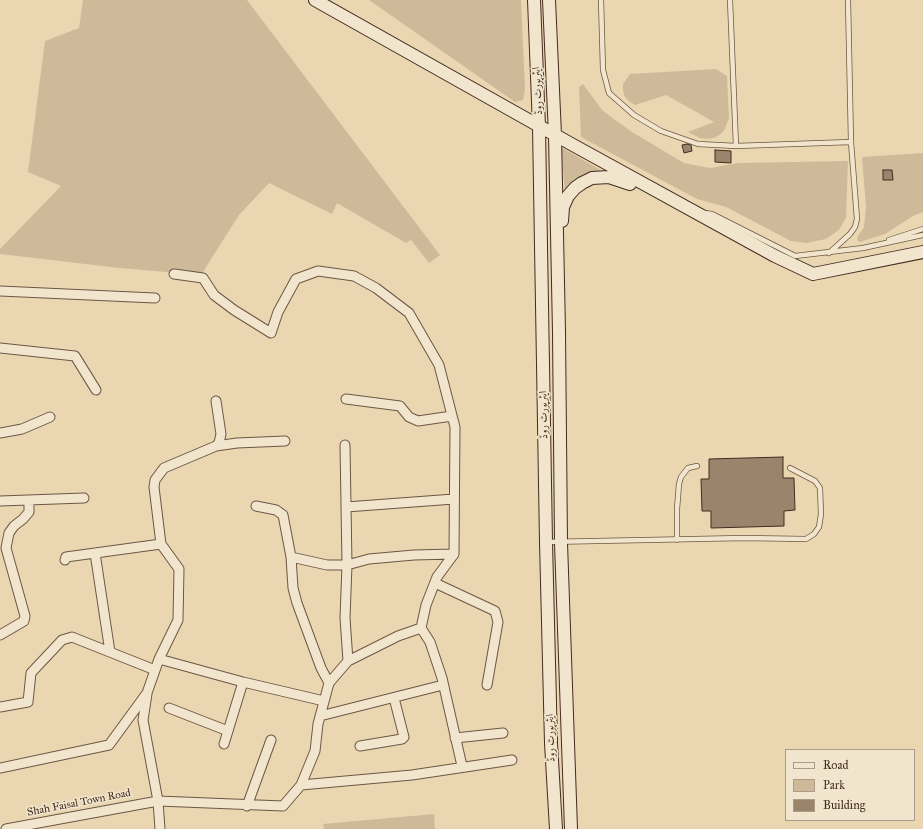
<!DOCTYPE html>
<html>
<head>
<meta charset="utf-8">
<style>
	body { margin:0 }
	#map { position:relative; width:923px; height:829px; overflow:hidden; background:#ead7b2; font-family:"IM FELL Great Primer",serif }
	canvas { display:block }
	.legend { position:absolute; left:785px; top:749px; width:130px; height:72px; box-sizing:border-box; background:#f1e5cd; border:1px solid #ab9b88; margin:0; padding:5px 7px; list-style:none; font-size:12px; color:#432b20 }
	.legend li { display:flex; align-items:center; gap:8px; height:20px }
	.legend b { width:20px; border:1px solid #ab9b88 }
</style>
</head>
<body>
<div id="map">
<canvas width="923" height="829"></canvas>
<ul class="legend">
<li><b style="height:5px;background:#f1e5cd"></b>Road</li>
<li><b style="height:11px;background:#ceba99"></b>Park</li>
<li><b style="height:11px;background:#9a846c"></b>Building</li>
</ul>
</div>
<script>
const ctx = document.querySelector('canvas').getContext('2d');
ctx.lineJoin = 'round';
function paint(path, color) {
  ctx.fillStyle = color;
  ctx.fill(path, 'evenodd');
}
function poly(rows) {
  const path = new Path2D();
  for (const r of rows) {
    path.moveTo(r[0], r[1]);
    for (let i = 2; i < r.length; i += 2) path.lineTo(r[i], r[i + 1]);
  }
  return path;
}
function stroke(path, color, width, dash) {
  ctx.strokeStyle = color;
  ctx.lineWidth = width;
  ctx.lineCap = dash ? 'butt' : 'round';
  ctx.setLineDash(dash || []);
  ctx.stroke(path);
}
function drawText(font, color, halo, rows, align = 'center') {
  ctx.font = font + ' "IM FELL Great Primer",Amiri,serif';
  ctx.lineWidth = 3;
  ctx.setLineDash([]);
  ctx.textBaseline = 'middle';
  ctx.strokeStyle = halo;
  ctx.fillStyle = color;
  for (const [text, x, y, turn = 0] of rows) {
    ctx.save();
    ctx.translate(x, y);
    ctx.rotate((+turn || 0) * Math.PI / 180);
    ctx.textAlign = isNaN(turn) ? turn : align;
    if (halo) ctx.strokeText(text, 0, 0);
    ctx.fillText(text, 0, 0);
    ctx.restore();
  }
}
const green = poly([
	[83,0,247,0,440,255,429,263,411,240,406,243,337,203,332,214,269,183,239,215,201,275,119,268,0,254,0,249,61,186,28,172,45,41,79,28],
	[369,0,521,0,525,89,523,100,515,102],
	[716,69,727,76,729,118,725,129,721,134,714,138,707,139,700,138,688,132,714,122,666,95,635,105,630,102,625,97,623,91,623,84,630,74],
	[583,84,603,111,632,132,684,163,710,168,738,163,848,161,846,218,839,230,826,239,806,243,791,241,726,207,697,199,581,137,579,87],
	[561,147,602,171,587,176,565,194],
	[923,153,923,212,913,216,885,234,860,242,857,240,858,236,864,227,866,207,862,157],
	[434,814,435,829,324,829,323,824]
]);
const building = poly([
	[687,144,691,145,692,151,684,153,682,145,687,144],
	[715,150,731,151,731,163,715,162,715,150],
	[883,170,892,170,893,180,883,180,883,170],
	[783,457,783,478,794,478,795,510,784,511,784,526,711,528,711,511,702,511,701,479,709,479,709,459,783,457]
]);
const lane = poly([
	[601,0,603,70,609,93,634,115,661,131,698,144,736,146,730,0],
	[736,146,851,142],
	[705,213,712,214,795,256,863,248,923,235],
	[889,240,923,229],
	[829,253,850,234,855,227,857,219,851,142,848,0],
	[677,540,677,509,679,484,681,477,688,468,697,466],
	[547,542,744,538,806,539,814,534,819,527,821,514,820,488,815,481,790,468]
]);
const street = poly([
	[174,274,203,278,214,295,234,310,271,333,278,312,296,279,318,271,354,276,376,288,409,313,439,365,455,427,454,554],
	[0,291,155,298],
	[0,348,75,356,96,390],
	[346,399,400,406,409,417,418,421,452,416],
	[0,433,22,429,50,417],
	[216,446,237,443,285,441],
	[0,501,84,498],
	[256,506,276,510,283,515,291,557],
	[346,507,454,499],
	[95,553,110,652],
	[65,560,66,557,161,544],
	[435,583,495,611,498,622,487,685],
	[0,635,24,621,25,616,6,548,9,533,14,526,23,519,29,512,29,500],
	[159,659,243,682,324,701],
	[348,661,345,618,347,565,369,559,414,555,454,554,437,577,426,605,421,628],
	[329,683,321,668,297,603,293,588,291,557,327,565,347,565,345,445],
	[147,694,143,720,158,801,160,829],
	[0,707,28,702,31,673,62,640,72,637,155,670],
	[169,708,228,731],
	[320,716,443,685],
	[455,738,503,733],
	[224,744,243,682],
	[360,746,402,739,404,737,394,698],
	[0,768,109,745,147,693,159,659,178,620,179,569,161,544,154,487,155,480,164,468,216,446,219,443,221,434,216,401],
	[301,785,315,751,318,724,329,683,348,661,398,636,421,628,430,642,442,678,462,766],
	[247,806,271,740],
	[6,829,158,801,283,806,301,785,412,775,512,760]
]);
const secondary = poly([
	[315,0,573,145,775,256,813,274,923,252],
	[534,0,539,127,546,542,551,743,556,829],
	[549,0,555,135,559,332,561,543,571,829],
	[562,221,563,207,568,196,575,188,582,183,592,178,609,177,630,184]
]);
const streetNames = [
	["ایئرپورٹ روڈ",538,91,-93],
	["ایئرپورٹ روڈ",544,415,-91],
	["ایئرپورٹ روڈ",551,738,-92],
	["Shah Faisal Town Road",79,803,-11]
];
paint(green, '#ceba99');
paint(building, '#9a846c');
stroke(building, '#432b20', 1);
stroke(lane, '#6d5644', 6);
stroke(street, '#6d5644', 11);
stroke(secondary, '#432b20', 14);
stroke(lane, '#f1e5cd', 4.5);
stroke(street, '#f1e5cd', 9);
stroke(secondary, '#f1e5cd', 12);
drawText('11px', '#432b20', '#f1e5cd', streetNames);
</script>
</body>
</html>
